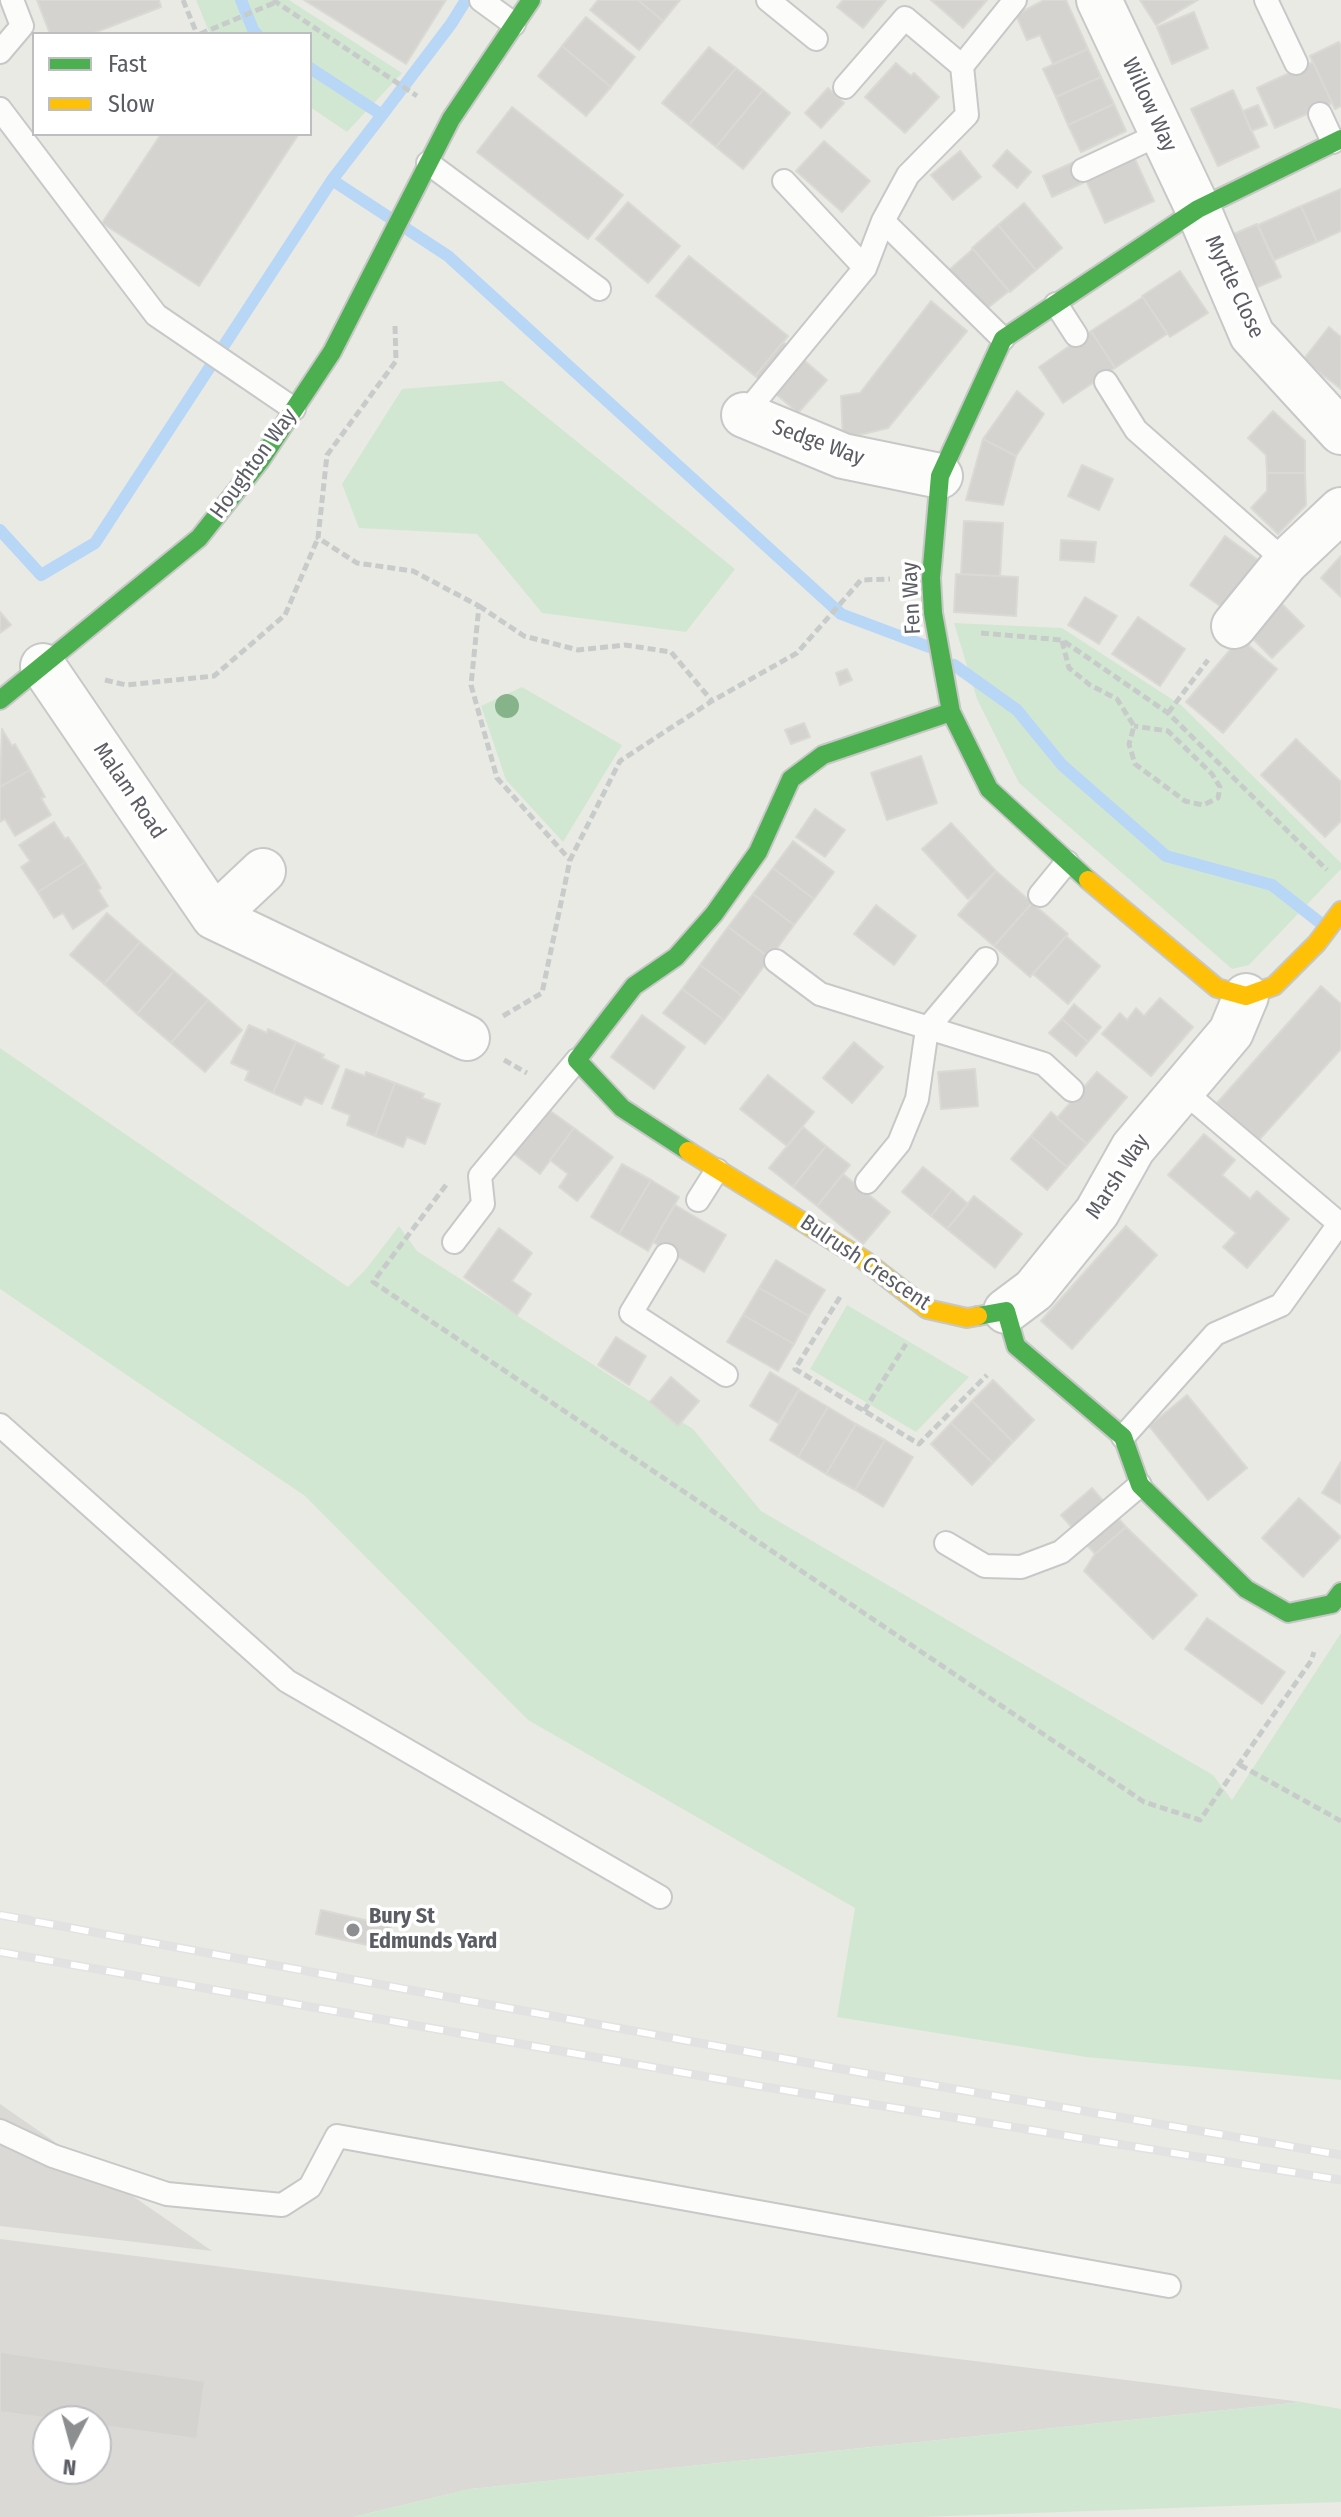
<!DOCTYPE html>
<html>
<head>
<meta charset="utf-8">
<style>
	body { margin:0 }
	#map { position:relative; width:1341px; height:2517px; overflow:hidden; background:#eaeae5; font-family:"Fira Sans Condensed",sans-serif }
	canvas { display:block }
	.legend { position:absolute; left:32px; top:32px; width:280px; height:104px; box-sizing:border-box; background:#fff; border:2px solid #bdbec1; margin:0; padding:10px 14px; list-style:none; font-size:24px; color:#5a5d63 }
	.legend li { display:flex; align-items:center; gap:16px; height:40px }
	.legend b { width:40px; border:2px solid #bdbec1 }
	.north { position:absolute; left:32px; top:2405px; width:80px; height:80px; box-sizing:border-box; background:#fff; border:2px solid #bdbec1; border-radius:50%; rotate:186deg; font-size:22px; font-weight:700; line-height:32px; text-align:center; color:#5a5d63 }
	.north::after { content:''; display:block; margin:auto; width:28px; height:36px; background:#8c8e90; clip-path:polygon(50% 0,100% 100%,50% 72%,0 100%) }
</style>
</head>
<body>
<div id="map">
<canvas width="1341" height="2517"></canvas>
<ul class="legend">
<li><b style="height:10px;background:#4caf50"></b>Fast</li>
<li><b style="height:10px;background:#ffc107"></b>Slow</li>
</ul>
<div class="north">N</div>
</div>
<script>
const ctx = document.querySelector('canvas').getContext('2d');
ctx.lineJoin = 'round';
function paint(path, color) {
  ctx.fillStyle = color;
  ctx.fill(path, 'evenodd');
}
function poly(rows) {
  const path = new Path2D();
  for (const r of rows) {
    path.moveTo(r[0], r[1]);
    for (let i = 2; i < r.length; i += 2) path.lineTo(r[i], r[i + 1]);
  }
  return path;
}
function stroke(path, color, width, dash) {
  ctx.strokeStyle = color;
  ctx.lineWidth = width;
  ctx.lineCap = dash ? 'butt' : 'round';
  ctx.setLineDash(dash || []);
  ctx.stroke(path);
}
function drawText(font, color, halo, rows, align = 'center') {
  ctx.font = font + ' "Fira Sans Condensed",sans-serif';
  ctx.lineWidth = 7;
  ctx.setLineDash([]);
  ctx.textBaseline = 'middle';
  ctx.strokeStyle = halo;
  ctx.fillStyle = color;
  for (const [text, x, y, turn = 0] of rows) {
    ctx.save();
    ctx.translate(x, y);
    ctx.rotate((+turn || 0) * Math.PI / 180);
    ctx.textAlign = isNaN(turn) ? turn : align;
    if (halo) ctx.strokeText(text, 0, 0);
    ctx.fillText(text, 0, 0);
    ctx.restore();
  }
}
const industrial = poly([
	[0,2104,212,2251,0,2226],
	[0,2239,1302,2402,470,2489,353,2517,0,2517],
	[48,2421,96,2421,96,2469,48,2469]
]);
const green = poly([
	[196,0,289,0,402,73,347,132,310,107,310,34,210,34],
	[502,381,735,569,686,632,542,613,477,534,359,528,342,484,402,389],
	[954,623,1062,628,1181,705,1341,863,1341,869,1249,965,1232,969,1019,783,977,699],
	[522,687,622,745,563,842,506,780,481,706],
	[0,1048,348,1287,366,1269,399,1226,417,1251,693,1429,761,1511,1213,1775,1232,1800,1341,1633,1341,2080,1086,2057,837,2017,855,1908,528,1720,305,1496,0,1289],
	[847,1305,969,1377,916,1432,810,1369],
	[1302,2402,1341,2409,1341,2502,922,2517,353,2517,470,2489]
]);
const stream = poly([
	[241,0,254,32,257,34],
	[310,68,382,115,332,180,448,256,841,614,929,647],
	[382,115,451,24,466,0],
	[0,530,41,575,95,543,332,180],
	[954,665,1017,710,1062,765,1166,856,1272,885,1323,925]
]);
const building = poly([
	[37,0,159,0,161,7,91,34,50,34,37,0],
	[304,0,446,0,406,64,304,0],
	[598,0,638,0,663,21,639,50,590,10,598,0],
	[638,0,680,0,663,21,638,0],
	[843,0,886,0,863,28,837,7,843,0],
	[931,0,987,0,963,28,931,0],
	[1044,0,1066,0,1088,49,1053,64,1040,35,1027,40,1016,15,1044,0],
	[1140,0,1198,0,1156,25,1140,0],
	[1194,12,1208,48,1172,64,1157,27,1194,12],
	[586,17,635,57,611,87,562,46,586,17],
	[1339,42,1341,47,1341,106,1335,109,1310,56,1339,42],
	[562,46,611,87,586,116,538,76,562,46],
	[709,47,736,68,689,125,662,103,709,47],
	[1088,49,1101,77,1056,97,1043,69,1088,49],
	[1313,62,1332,103,1275,128,1257,88,1313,62],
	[896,63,911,76,914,73,939,97,905,133,865,97,896,63],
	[736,68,763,90,716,147,689,125,736,68],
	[1101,77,1114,104,1068,125,1056,97,1101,77],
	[828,88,844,103,821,128,805,113,828,88],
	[763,90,790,113,743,169,716,147,763,90],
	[1233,90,1259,147,1218,166,1191,109,1233,90],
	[1114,104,1126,131,1081,152,1068,125,1114,104],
	[1258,105,1267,125,1251,131,1243,111,1258,105],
	[512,107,623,195,588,239,477,152,512,107],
	[161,134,298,135,199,286,102,223,161,134],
	[824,141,870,181,842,212,796,171,824,141],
	[1007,150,1031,172,1017,188,993,166,1007,150],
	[960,151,981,177,953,200,931,175,960,151],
	[1134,157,1154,201,1105,223,1086,180,1134,157],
	[1074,162,1083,183,1052,197,1043,176,1074,162],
	[1341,189,1341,231,1317,242,1301,206,1341,189],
	[628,202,680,246,648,283,596,239,628,202],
	[1024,203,1062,248,1036,270,998,225,1024,203],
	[1301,206,1317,242,1274,260,1258,225,1301,206],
	[1257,224,1281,277,1246,292,1222,239,1257,224],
	[998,225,1036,270,1010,292,972,248,998,225],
	[973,249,1009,291,984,311,949,270,973,249],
	[689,256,788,336,755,376,656,296,689,256],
	[1180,271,1208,313,1170,337,1142,296,1180,271],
	[1143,297,1167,334,1115,368,1091,331,1143,297],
	[931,301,967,331,888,428,843,439,841,396,860,393,931,301],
	[1329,327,1341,337,1341,389,1303,360,1329,327],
	[1091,331,1115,368,1063,403,1039,367,1091,331],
	[783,342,827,380,798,413,755,376,783,342],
	[1017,391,1044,414,1016,456,983,439,1017,391],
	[1273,411,1305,441,1305,473,1267,473,1266,455,1248,438,1273,411],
	[983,439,1016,456,1003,505,966,500,983,439],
	[1082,465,1113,479,1099,510,1068,496,1082,465],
	[1267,473,1305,473,1306,505,1278,534,1251,508,1267,491,1267,473],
	[964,521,1003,523,1000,576,961,574,964,521],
	[1225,536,1258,560,1223,608,1190,585,1225,536],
	[1061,540,1096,542,1094,562,1060,560,1061,540],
	[1341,556,1341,597,1321,578,1341,556],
	[956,574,1018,577,1016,616,954,612,956,574],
	[1085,597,1117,616,1099,644,1068,625,1085,597],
	[1282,604,1304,626,1272,658,1250,636,1282,604],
	[0,612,11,625,0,633,0,612],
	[1138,617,1185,649,1160,686,1112,654,1138,617],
	[1240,638,1277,669,1223,733,1186,702,1240,638],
	[847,669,852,680,840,685,836,673,847,669],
	[804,723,810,737,791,744,785,730,804,723],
	[2,729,12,746,15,744,30,770,0,787,2,729],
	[1296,739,1341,782,1341,821,1325,837,1261,775,1296,739],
	[921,756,937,803,887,820,871,773,921,756],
	[30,770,45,797,41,798,51,815,15,836,5,819,0,822,0,787,30,770],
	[815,809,845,830,825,857,796,837,815,809],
	[54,822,65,839,68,837,85,862,38,892,21,867,30,861,19,845,54,822],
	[951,823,996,871,968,899,922,849,951,823],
	[793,841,834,872,814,899,773,868,793,841],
	[85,862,101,888,98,890,108,906,73,929,63,913,54,918,38,892,85,862],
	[773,868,814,899,794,925,753,894,773,868],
	[996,871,1032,903,994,946,958,915,996,871],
	[753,894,794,925,770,958,728,927,753,894],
	[1032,903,1068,934,1030,977,994,946,1032,903],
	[876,905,916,936,894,965,854,934,876,905],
	[107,913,140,942,104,984,70,955,107,913],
	[728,927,770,958,742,996,700,965,728,927],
	[1066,936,1100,966,1068,1004,1033,974,1066,936],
	[140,942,174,971,137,1014,104,984,140,942],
	[700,965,742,996,724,1020,682,989,700,965],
	[174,971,208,1000,171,1043,137,1014,174,971],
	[1321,986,1341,1004,1341,1049,1259,1140,1217,1103,1321,986],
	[682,989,724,1020,705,1044,663,1013,682,989],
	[1160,998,1193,1027,1151,1076,1102,1034,1120,1013,1127,1020,1136,1008,1144,1016,1160,998],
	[208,1000,242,1030,205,1072,171,1043,208,1000],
	[1074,1004,1101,1027,1088,1042,1062,1019,1074,1004],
	[642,1015,685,1047,654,1089,611,1057,642,1015],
	[1062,1019,1088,1042,1076,1056,1049,1033,1062,1019],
	[249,1025,267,1033,268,1029,296,1042,273,1093,245,1080,249,1071,231,1063,249,1025],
	[296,1042,324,1055,322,1058,339,1066,322,1104,305,1097,301,1105,273,1093,296,1042],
	[854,1042,883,1067,852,1103,823,1078,854,1042],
	[346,1069,365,1076,366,1072,395,1083,375,1136,347,1125,350,1115,332,1108,346,1069],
	[975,1069,978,1106,941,1109,938,1072,975,1069],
	[1097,1072,1127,1097,1087,1144,1057,1118,1097,1072],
	[768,1075,814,1112,787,1146,740,1109,768,1075],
	[395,1083,424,1094,422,1098,440,1104,425,1144,407,1137,403,1147,375,1136,395,1083],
	[542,1105,574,1128,540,1174,509,1150,542,1105],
	[1051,1112,1087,1144,1067,1167,1031,1136,1051,1112],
	[803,1127,826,1146,793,1187,769,1168,803,1127],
	[574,1128,613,1157,577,1201,559,1187,568,1174,550,1160,574,1128],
	[1204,1134,1235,1160,1222,1175,1250,1199,1257,1191,1289,1219,1247,1268,1223,1247,1236,1233,1168,1175,1204,1134],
	[1031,1136,1067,1167,1047,1190,1011,1159,1031,1136],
	[826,1146,850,1165,817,1206,793,1187,826,1146],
	[622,1164,651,1180,619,1234,591,1217,622,1164],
	[923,1167,952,1190,931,1216,902,1192,923,1167],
	[843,1174,890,1212,863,1244,817,1206,843,1174],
	[651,1180,679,1197,648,1251,619,1234,651,1180],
	[952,1190,968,1204,947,1229,931,1216,952,1190],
	[974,1196,1022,1234,995,1268,947,1229,974,1196],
	[675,1205,726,1235,704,1272,653,1242,675,1205],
	[1126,1226,1157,1255,1072,1349,1041,1321,1126,1226],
	[499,1228,532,1253,512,1281,531,1294,517,1315,464,1277,499,1228],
	[776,1260,825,1290,809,1316,759,1288,776,1260],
	[759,1288,809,1316,794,1344,743,1315,759,1288],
	[743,1315,794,1344,778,1371,727,1342,743,1315],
	[616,1337,646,1356,629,1385,598,1365,616,1337],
	[770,1372,799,1389,778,1423,750,1406,770,1372],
	[671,1377,699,1401,678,1426,650,1402,671,1377],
	[993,1380,1034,1420,1013,1442,972,1401,993,1380],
	[799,1390,828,1407,798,1457,770,1440,799,1390],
	[1187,1395,1247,1468,1208,1500,1149,1426,1187,1395],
	[972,1401,1013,1442,993,1463,951,1423,972,1401],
	[828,1407,856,1424,826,1474,798,1457,828,1407],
	[951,1423,993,1463,972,1485,931,1444,951,1423],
	[856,1424,885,1440,855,1490,826,1474,856,1424],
	[885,1440,913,1457,883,1507,855,1490,885,1440],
	[1341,1462,1341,1504,1322,1493,1341,1462],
	[1092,1488,1126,1527,1095,1554,1061,1515,1092,1488],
	[1299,1498,1341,1537,1303,1577,1262,1538,1299,1498],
	[1126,1527,1197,1595,1153,1639,1084,1571,1095,1554,1126,1527],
	[1207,1618,1285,1672,1262,1704,1185,1649,1207,1618],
	[321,1910,391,1926,386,1949,316,1934,321,1910],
	[0,2352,205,2381,197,2439,96,2425,96,2421,68,2421,0,2412,0,2352]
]);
const path = poly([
	[183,0,197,34],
	[273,0,417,96],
	[200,34,274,3],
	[395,326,396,361,327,455,318,538,357,563,413,571,479,606,471,685,497,778,570,860],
	[479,606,524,636,578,650,625,645,671,652,712,701],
	[981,633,1062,640,1168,713,1327,870],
	[1062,641,1069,668,1090,685,1117,699,1134,726,1129,744,1135,764,1185,801,1203,805,1218,798,1220,787,1212,774,1168,731,1134,726],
	[105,680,126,685,214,676,285,615,318,538],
	[1168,713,1208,660],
	[503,1016,542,993,570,860,620,761,712,701,797,653,861,580,890,579],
	[504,1060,527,1073],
	[446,1185,373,1282,1144,1802,1200,1820,1311,1661,1314,1652],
	[840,1297,795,1369,919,1444,987,1375],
	[864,1411,906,1344],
	[1240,1765,1341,1821]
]);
const lane = poly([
	[481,0,514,24],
	[768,0,816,39],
	[1266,0,1296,63],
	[0,52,22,26,12,0],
	[962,66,1015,0],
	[0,109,156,315,294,409],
	[1320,114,1333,142],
	[428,163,599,289],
	[1083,170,1162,133],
	[784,181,865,268],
	[883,221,1003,339],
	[1056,304,1076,335],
	[1106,382,1136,430,1286,562],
	[744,415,865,268,883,221,908,175,967,115,962,66,905,18,845,87],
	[1040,895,1067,862],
	[776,961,820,994,1044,1064,1072,1090],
	[1182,1090,1341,1225],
	[867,1182,899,1143,917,1099,927,1029,986,959],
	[698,1200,717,1170],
	[454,1242,483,1204,480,1176,577,1060],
	[666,1255,631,1313,726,1375],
	[0,1425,287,1681,660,1897],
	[1123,1437,1215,1334,1281,1305,1339,1224],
	[946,1543,985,1566,1021,1567,1061,1552,1140,1485],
	[0,2131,53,2156,167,2194,282,2205,310,2187,337,2136,1169,2286]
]);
const street = poly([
	[1099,0,1198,209,1252,335,1341,432],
	[744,415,843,456,940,476],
	[1234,626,1286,562,1341,510],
	[43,666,214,917,467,1038],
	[214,917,263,871],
	[1006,1311,1034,1290,1097,1212,1133,1148,1231,1032,1246,996]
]);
const fast = poly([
	[0,700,199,538,260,461,332,352,451,119,531,0],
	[1088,880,989,789,951,712,933,613,931,578,940,476,1003,339,1198,209,1341,139],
	[688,1151,622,1108,577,1060,634,986,676,957,714,914,758,852,791,779,823,755,951,712],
	[978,1316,1006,1311,1016,1346,1123,1437,1140,1485,1246,1589,1288,1613,1332,1604,1341,1592]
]);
const slow = poly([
	[1088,880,1217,988,1246,996,1274,986,1317,943,1341,911],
	[688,1151,864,1260,927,1309,967,1318,978,1316]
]);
const rail = poly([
	[0,1915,891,2078,1341,2155],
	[0,1952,753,2085,1341,2180]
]);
const trees = [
	[507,706]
];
const markers = [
	[353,1930,8,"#8c8e90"]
];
const streetNames = [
	["Willow Way",1149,105,65],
	["Myrtle Close",1234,287,65],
	["Sedge Way",818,443,20],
	["Houghton Way",254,464,-54],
	["Fen Way",912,598,-93],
	["Malam Road",129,791,56],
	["Marsh Way",1118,1177,-57],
	["Bulrush Crescent",865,1263,34]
];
const poiNames = [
	["Bury St",369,1917],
	["Edmunds Yard",369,1942]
];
paint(industrial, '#dad9d5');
paint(green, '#d2e7d2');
stroke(stream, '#b8d6f6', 12);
paint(building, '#d4d3d0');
stroke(building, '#dad9d4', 2);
stroke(lane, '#c7c8c7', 26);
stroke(street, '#c7c8c7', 48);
stroke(fast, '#c7c7c6', 22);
stroke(slow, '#c7c7c6', 22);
stroke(path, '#c7ccca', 5, [8, 4]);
stroke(lane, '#fcfcfb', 22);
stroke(street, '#fcfcfb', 44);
stroke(fast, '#4caf50', 18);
stroke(slow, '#ffc107', 18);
stroke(rail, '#e2e2e2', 9);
stroke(rail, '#fff', 6, [18]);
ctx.fillStyle = '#87b38b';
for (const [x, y] of trees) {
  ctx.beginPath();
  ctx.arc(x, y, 12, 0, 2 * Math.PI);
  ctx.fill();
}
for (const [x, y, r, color] of markers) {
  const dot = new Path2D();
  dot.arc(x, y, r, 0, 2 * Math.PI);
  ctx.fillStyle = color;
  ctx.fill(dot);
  stroke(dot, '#fff', 3);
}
drawText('22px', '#5a5d63', '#fff', streetNames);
drawText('bold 22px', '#5a5d63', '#fff', poiNames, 'left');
</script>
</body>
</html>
